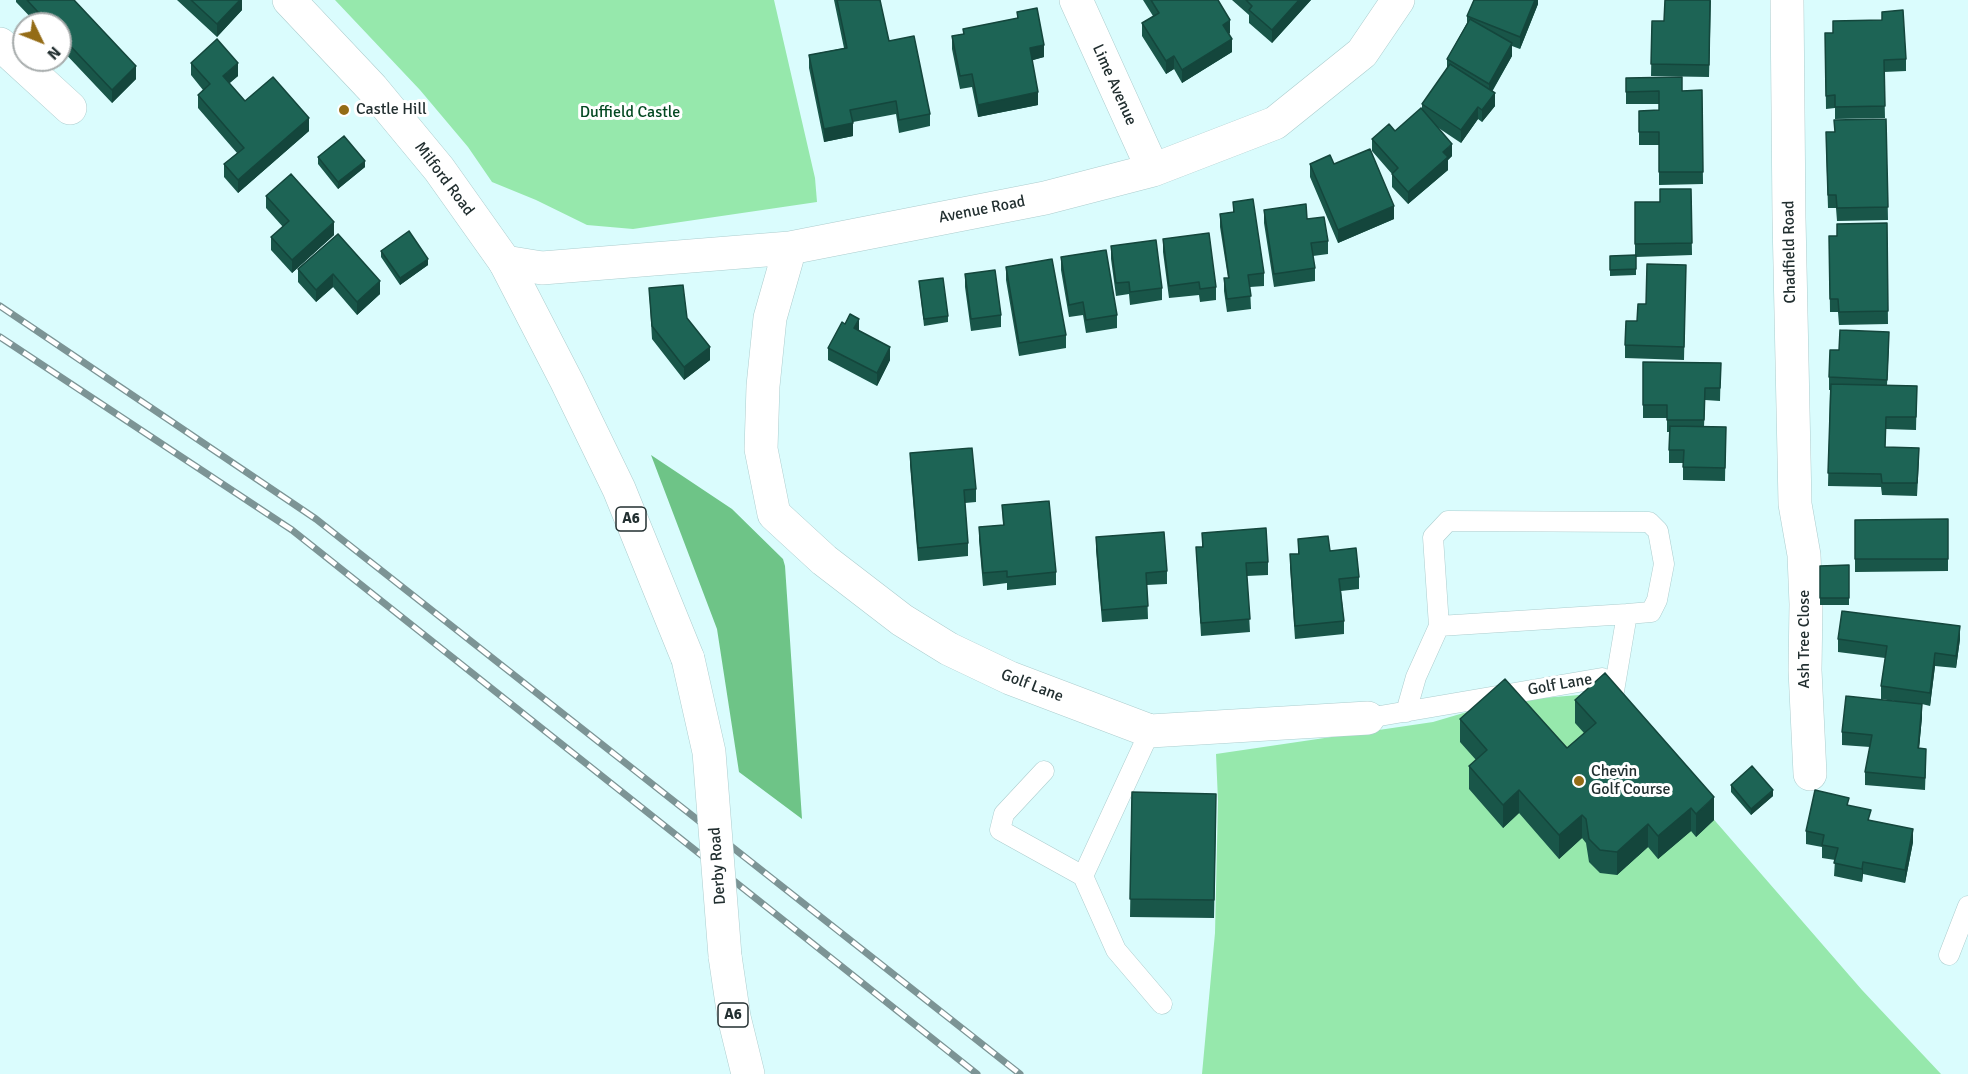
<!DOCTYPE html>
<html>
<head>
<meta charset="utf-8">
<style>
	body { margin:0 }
	#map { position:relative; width:1968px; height:1074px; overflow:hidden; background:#dafcfd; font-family:Signika,sans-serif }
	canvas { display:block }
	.north { position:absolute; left:12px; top:12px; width:60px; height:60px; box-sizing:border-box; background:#fff; border:2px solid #a7acac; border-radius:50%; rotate:133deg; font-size:16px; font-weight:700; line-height:24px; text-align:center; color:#222f30 }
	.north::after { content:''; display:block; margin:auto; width:21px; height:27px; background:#946c16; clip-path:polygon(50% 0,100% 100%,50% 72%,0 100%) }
</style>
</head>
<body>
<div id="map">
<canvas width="1968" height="1074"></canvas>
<div class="north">N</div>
</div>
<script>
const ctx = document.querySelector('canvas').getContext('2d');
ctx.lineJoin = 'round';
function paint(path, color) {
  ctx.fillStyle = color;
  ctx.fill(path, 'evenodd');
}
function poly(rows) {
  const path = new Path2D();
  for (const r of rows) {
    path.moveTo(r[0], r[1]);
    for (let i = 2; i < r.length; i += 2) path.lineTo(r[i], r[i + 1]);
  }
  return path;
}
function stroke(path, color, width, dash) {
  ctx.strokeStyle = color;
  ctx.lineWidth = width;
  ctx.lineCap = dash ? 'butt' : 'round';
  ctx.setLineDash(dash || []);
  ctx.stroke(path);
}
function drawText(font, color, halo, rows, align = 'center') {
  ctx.font = font + ' Signika,sans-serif';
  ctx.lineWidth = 6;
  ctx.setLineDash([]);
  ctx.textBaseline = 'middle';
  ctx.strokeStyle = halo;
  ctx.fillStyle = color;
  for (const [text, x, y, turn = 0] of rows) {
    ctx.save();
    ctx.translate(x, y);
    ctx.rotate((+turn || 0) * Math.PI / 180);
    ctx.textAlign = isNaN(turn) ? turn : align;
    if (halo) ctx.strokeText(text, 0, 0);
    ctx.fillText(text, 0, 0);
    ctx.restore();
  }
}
const green = poly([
	[335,0,774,0,815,178,817,202,633,229,587,225,536,200,492,182,468,147,420,90],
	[1604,693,1862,990,1941,1074,1202,1074,1215,933,1218,801,1216,754,1433,722,1504,701]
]);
const forest = poly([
	[651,455,732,509,783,559,785,566,802,819,739,772,717,629]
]);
const lane = poly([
	[1439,626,1433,537,1448,521,1649,522,1658,531,1664,564,1657,600,1651,612,1627,614],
	[1406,712,1416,677,1439,626,1627,614,1614,691],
	[1368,718,1602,678],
	[1044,771,1004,814,1000,830,1083,876,1116,950,1162,1004],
	[1083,876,1150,731],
	[1949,955,1968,906]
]);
const street = poly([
	[1076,0,1153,170],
	[1787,0,1789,218,1795,504,1804,555,1806,604,1805,670,1810,774],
	[0,44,70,108],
	[790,248,770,318,763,386,761,449,774,514,824,560,902,620,949,649,1010,678,1150,731,1368,718],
	[505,262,542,268,790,248,1045,198,1153,170,1275,123,1362,53,1398,0]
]);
const highway = poly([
	[289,0,372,88,439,169,505,262,567,382,619,489,688,659],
	[725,956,734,1017,748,1074]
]);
const rail = poly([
	[0,306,316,519,1020,1074],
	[0,337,292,530,977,1074]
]);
const highwayBridge = poly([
	[688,659,709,752,725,956]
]);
const wall = poly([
	[16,0,74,0,136,79,112,103,60,48,60,24,37,24,16,2],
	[177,0,242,0,242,10,217,37],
	[834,0,880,0,889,41,930,114,930,126,899,133,896,114,853,122,853,136,824,142,809,68,809,55,844,48],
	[1143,0,1218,0,1230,33,1229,34,1232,52,1182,83,1174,69,1166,74,1142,36,1142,23,1153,16],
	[1232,0,1311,0,1272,43,1249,23,1249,15],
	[1538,0,1538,4,1520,49,1512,46,1512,56,1492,92,1495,106,1482,122,1478,119,1461,143,1437,127,1452,156,1448,160,1448,170,1408,204,1392,187,1392,174,1372,151,1372,139,1395,131,1422,110,1422,104,1447,69,1447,59,1467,23,1467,16],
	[1711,0,1709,77,1651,76,1652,21,1664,21],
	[1017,12,1044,57,1032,60,1038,105,978,117,972,87,960,89,952,49,952,36,963,34,963,29,1017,19],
	[1825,33,1906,59,1906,71,1884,72,1885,118,1835,119,1835,108,1826,109],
	[191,63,238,76,229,83,245,101,309,131,238,193,224,177,224,164,237,153,198,108,198,95,203,90,191,75],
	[1626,78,1682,91,1702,90,1703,184,1659,185,1659,145,1639,145,1639,123,1659,110,1659,104,1626,104],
	[1886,119,1888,220,1837,221,1836,208,1828,208,1826,145,1834,132],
	[318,157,365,167,338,189,318,164],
	[1310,164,1394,219,1338,243,1310,177],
	[1691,189,1692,255,1636,257,1636,275,1610,276,1610,256,1635,255,1635,202,1660,202],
	[266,196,334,235,292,273,271,250,271,237,283,227,266,208],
	[1233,202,1264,273,1264,286,1250,287,1251,309,1227,312,1224,291,1224,278,1228,278,1220,227,1220,214,1233,212],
	[1264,210,1307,219,1328,241,1328,254,1313,256,1315,268,1315,281,1274,287,1264,223],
	[1887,223,1888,324,1839,325,1838,312,1830,312,1829,236,1837,236],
	[338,234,380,294,357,315,333,287,316,302,298,282,298,269],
	[1163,239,1216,287,1216,300,1200,302,1199,295,1169,298,1163,252],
	[1111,246,1162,288,1162,300,1130,305,1129,294,1116,296,1111,259],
	[381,251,428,265,400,285,381,257],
	[1061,257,1117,315,1117,328,1086,333,1083,315,1069,317,1061,270],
	[1686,265,1684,360,1625,358,1625,345,1637,321,1646,304],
	[1006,267,1066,335,1066,348,1019,356,1006,280],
	[965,274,1001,315,1001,327,971,331,965,287],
	[919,281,948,316,948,322,924,326],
	[649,288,687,318,710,360,684,380,652,339],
	[859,331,890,360,877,386,828,360,828,348],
	[1889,345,1887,385,1917,386,1916,430,1886,429,1885,447,1919,460,1917,496,1882,495,1881,487,1828,486,1830,390,1829,390,1829,377,1839,350],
	[1643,362,1721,363,1720,401,1705,400,1704,427,1726,427,1725,481,1683,480,1683,463,1669,463,1669,432,1667,432,1667,418,1643,418],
	[910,453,976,489,976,502,965,503,968,543,968,556,918,561,910,465],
	[1002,505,1056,572,1056,585,1007,590,1007,583,983,586,979,540,979,527,1003,525],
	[1948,519,1948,571,1855,572,1855,520],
	[1202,533,1268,562,1268,575,1247,576,1250,632,1201,636,1196,547,1202,547],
	[1096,537,1167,571,1167,584,1147,585,1148,619,1102,622,1096,550],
	[1298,539,1330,551,1359,577,1359,589,1341,591,1344,621,1344,634,1295,639,1290,567,1290,554,1298,554],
	[1849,565,1849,605,1820,605,1820,566],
	[1838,639,1960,639,1956,668,1935,666,1930,706,1922,704,1922,717,1919,748,1926,762,1925,790,1865,785,1865,772,1870,747,1842,745,1842,732,1908,703,1881,699,1881,686,1885,658,1838,652],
	[1575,700,1714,820,1696,837,1691,831,1658,859,1648,847,1617,875,1600,873,1589,862,1586,843,1582,838,1559,859,1519,813,1503,828,1469,789,1469,766,1476,760,1460,742,1460,719,1567,748,1584,733,1575,723],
	[1731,785,1773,796,1751,815,1731,792],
	[1132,792,1216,812,1214,918,1130,917],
	[1849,805,1871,821,1913,842,1905,883,1863,874,1862,882,1834,876,1835,860,1822,858,1822,847,1806,844,1806,831]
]);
const shadedWall = poly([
	[240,0,242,0,242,10,217,37,217,24],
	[1299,0,1311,0,1272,43,1272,30],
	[1535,0,1538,0,1538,4,1520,49,1520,37],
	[1230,20,1230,33,1223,38,1223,25],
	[1232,39,1232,52,1182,83,1182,70],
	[1512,43,1512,56,1489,96,1489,84],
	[1044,45,1044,57,1030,61,1030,48],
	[1174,56,1174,69,1166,74,1166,61],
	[238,63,238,76,223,89,223,76],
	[136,66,136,79,112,103,112,90],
	[1038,92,1038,105,978,117,978,105],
	[1495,93,1495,106,1482,122,1482,110],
	[1478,107,1478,119,1461,143,1461,130],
	[309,118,309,131,238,193,238,180],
	[853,123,853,136,824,142,824,129],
	[1452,144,1452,156,1448,160,1448,170,1408,204,1408,192,1443,152],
	[365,161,365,167,338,189,338,182],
	[1394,206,1394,219,1338,243,1338,230],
	[334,222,334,235,292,273,292,260],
	[428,259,428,265,400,285,400,278],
	[333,274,333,287,316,302,316,290],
	[380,281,380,294,357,315,357,302],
	[859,319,859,332,854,328],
	[710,347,710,360,684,380,684,367],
	[890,347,890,360,877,386,877,373],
	[1960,626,1960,639,1956,668,1956,656],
	[1935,653,1935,666,1930,706,1930,693],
	[1922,704,1922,717,1918,760,1918,748],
	[1519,790,1519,813,1503,828,1503,805],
	[1773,790,1773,796,1751,815,1751,809],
	[1714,797,1714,820,1696,837,1696,814],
	[1691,808,1691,831,1658,859,1658,836],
	[1582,815,1582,838,1559,859,1559,835],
	[1648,824,1648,847,1617,875,1617,852],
	[1913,829,1913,842,1905,883,1905,870],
	[1863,862,1863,874,1862,882,1862,869]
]);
const building = poly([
	[27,0,74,0,136,66,112,90,60,35,60,24,49,24,27,0],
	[191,0,240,0,217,24,191,0],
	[837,0,880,0,889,41,914,36,930,114,899,120,896,101,850,110,853,123,824,129,809,55,847,48,837,0],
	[1151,0,1218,0,1230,20,1223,25,1232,39,1182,70,1174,56,1166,61,1142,23,1159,13,1151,0],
	[1246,0,1299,0,1272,30,1249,10,1252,6,1246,0],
	[1474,0,1535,0,1520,37,1467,16,1474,0],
	[1665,0,1710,0,1709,65,1651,64,1652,21,1664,21,1665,0],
	[1037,8,1044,45,1030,48,1038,92,978,105,972,74,960,76,952,36,964,34,963,29,1018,18,1017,12,1037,8],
	[1903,10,1906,59,1884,60,1885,106,1835,107,1835,95,1826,96,1825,33,1833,33,1833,21,1882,20,1882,12,1903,10],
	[1470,19,1512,43,1489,84,1447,59,1470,19],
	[217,39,238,63,223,76,245,101,273,77,309,118,238,180,224,164,244,148,198,95,210,84,191,63,217,39],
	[1450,64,1495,93,1482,110,1478,107,1461,130,1422,104,1450,64],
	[1682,77,1682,91,1702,90,1703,172,1659,172,1659,132,1639,132,1639,111,1659,110,1659,91,1626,92,1626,78,1682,77],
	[1421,108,1452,144,1443,152,1448,157,1408,192,1392,174,1398,168,1372,139,1389,124,1395,131,1421,108],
	[1886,119,1888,207,1837,208,1836,195,1828,195,1826,132,1835,132,1834,120,1886,119],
	[344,136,365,161,338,182,318,157,344,136],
	[1370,149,1394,206,1338,230,1310,164,1330,155,1334,164,1370,149],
	[291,174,334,222,292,260,271,237,289,221,266,196,291,174],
	[1660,189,1691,189,1692,243,1635,244,1635,202,1660,202,1660,189],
	[1253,199,1264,273,1248,275,1251,296,1227,299,1224,278,1229,278,1220,214,1234,212,1233,202,1253,199],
	[1306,204,1307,219,1324,217,1328,241,1311,243,1315,268,1274,274,1264,210,1306,204],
	[1887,223,1888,311,1839,312,1838,299,1830,299,1829,236,1837,236,1837,224,1887,223],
	[409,231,428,259,400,278,381,251,409,231],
	[1209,233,1216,287,1200,289,1199,282,1169,286,1163,239,1209,233],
	[338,234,380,281,357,302,333,274,316,290,298,269,338,234],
	[1156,240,1162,288,1130,292,1129,282,1116,283,1111,246,1156,240],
	[1106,250,1117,315,1086,320,1083,302,1069,305,1061,257,1106,250],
	[1636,255,1636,269,1610,270,1610,256,1636,255],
	[1052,259,1066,335,1019,343,1006,267,1052,259],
	[1647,264,1686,265,1684,347,1625,345,1626,321,1637,321,1638,304,1646,304,1647,264],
	[995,270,1001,315,971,319,965,274,995,270],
	[943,278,948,316,924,319,919,281,943,278],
	[683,285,687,318,710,347,684,367,652,326,649,288,683,285],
	[850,314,859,319,854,328,890,347,877,373,828,348,842,322,845,324,850,314],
	[1840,330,1889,332,1887,380,1829,377,1830,350,1839,350,1840,330],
	[1643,362,1721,363,1720,388,1705,388,1704,420,1667,420,1667,405,1643,405,1643,362],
	[1831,384,1917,386,1916,417,1886,417,1885,447,1919,448,1917,483,1882,483,1881,474,1828,473,1831,384],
	[1670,426,1726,427,1725,468,1683,467,1684,450,1669,450,1670,426],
	[972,448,976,489,964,490,968,543,918,548,910,453,972,448],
	[1049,501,1056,572,1007,577,1007,571,983,573,979,527,1004,525,1002,505,1049,501],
	[1948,519,1948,559,1855,559,1855,520,1948,519],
	[1266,528,1268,562,1246,563,1250,619,1201,623,1196,547,1203,547,1202,533,1266,528],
	[1164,532,1167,571,1146,573,1148,606,1102,610,1096,537,1164,532],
	[1328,536,1330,551,1356,548,1359,577,1339,579,1344,621,1295,626,1290,554,1299,554,1298,539,1328,536],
	[1849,565,1849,598,1820,598,1820,566,1849,565],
	[1842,611,1960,626,1956,656,1935,653,1930,693,1881,686,1887,646,1838,639,1842,611],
	[1605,673,1714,797,1696,814,1691,808,1658,836,1648,824,1617,852,1600,850,1589,839,1586,819,1582,815,1559,835,1519,790,1503,805,1469,766,1487,750,1460,719,1505,679,1567,748,1596,723,1575,700,1605,673],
	[1846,696,1922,704,1918,748,1926,749,1925,778,1865,772,1872,735,1842,732,1846,696],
	[1752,766,1773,790,1751,809,1731,785,1752,766],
	[1815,790,1849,798,1847,805,1871,810,1868,820,1913,829,1905,870,1863,862,1862,869,1834,863,1838,848,1822,845,1824,835,1806,831,1815,790],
	[1132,792,1216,794,1214,900,1130,899,1132,792]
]);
const markers = [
	[344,110,6,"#946c16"],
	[1579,781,6,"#946c16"]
];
const shields = [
	[631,519,30],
	[733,1015,30]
];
const shieldNames = [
	["A6",631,519],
	["A6",733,1015]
];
const streetNames = [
	["Lime Avenue",1114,85,66],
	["Milford Road",444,179,53],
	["Avenue Road",982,210,-11],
	["Chadfield Road",1790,252,-91],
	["Ash Tree Close",1805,639,-90],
	["Golf Lane",1560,685,-10],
	["Golf Lane",1032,686,21],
	["Derby Road",718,866,-94]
];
const poiNames = [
	["Castle Hill",356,110],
	["Chevin",1591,772],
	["Golf Course",1591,790]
];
const parkNames = [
	["Duffield Castle",630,113]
];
paint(green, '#96e8ac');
paint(forest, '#6ec487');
stroke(lane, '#accdce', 21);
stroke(street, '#accdce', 34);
stroke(highway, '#accdce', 34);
stroke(lane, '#fff', 20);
stroke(street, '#fff', 33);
stroke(highway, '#fff', 33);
stroke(rail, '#7c9495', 7);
stroke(rail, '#fff', 4.5, [14]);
stroke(highwayBridge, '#accdce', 34, []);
stroke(highwayBridge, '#fff', 33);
paint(wall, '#195649');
paint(shadedWall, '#14463c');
paint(building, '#1d6455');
stroke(building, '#14463c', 1.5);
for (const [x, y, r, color] of markers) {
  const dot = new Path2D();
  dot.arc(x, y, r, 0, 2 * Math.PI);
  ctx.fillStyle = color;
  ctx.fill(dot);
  stroke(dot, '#fff', 2);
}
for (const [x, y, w] of shields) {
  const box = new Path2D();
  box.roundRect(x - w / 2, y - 12, w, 24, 4.5);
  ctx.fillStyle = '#fff';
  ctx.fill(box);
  stroke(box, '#222f30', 1.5);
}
drawText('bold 15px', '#222f30', null, shieldNames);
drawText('16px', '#222f30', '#fff', streetNames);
drawText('16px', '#222f30', '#fff', poiNames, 'left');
drawText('16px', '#044922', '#fff', parkNames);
</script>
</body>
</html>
